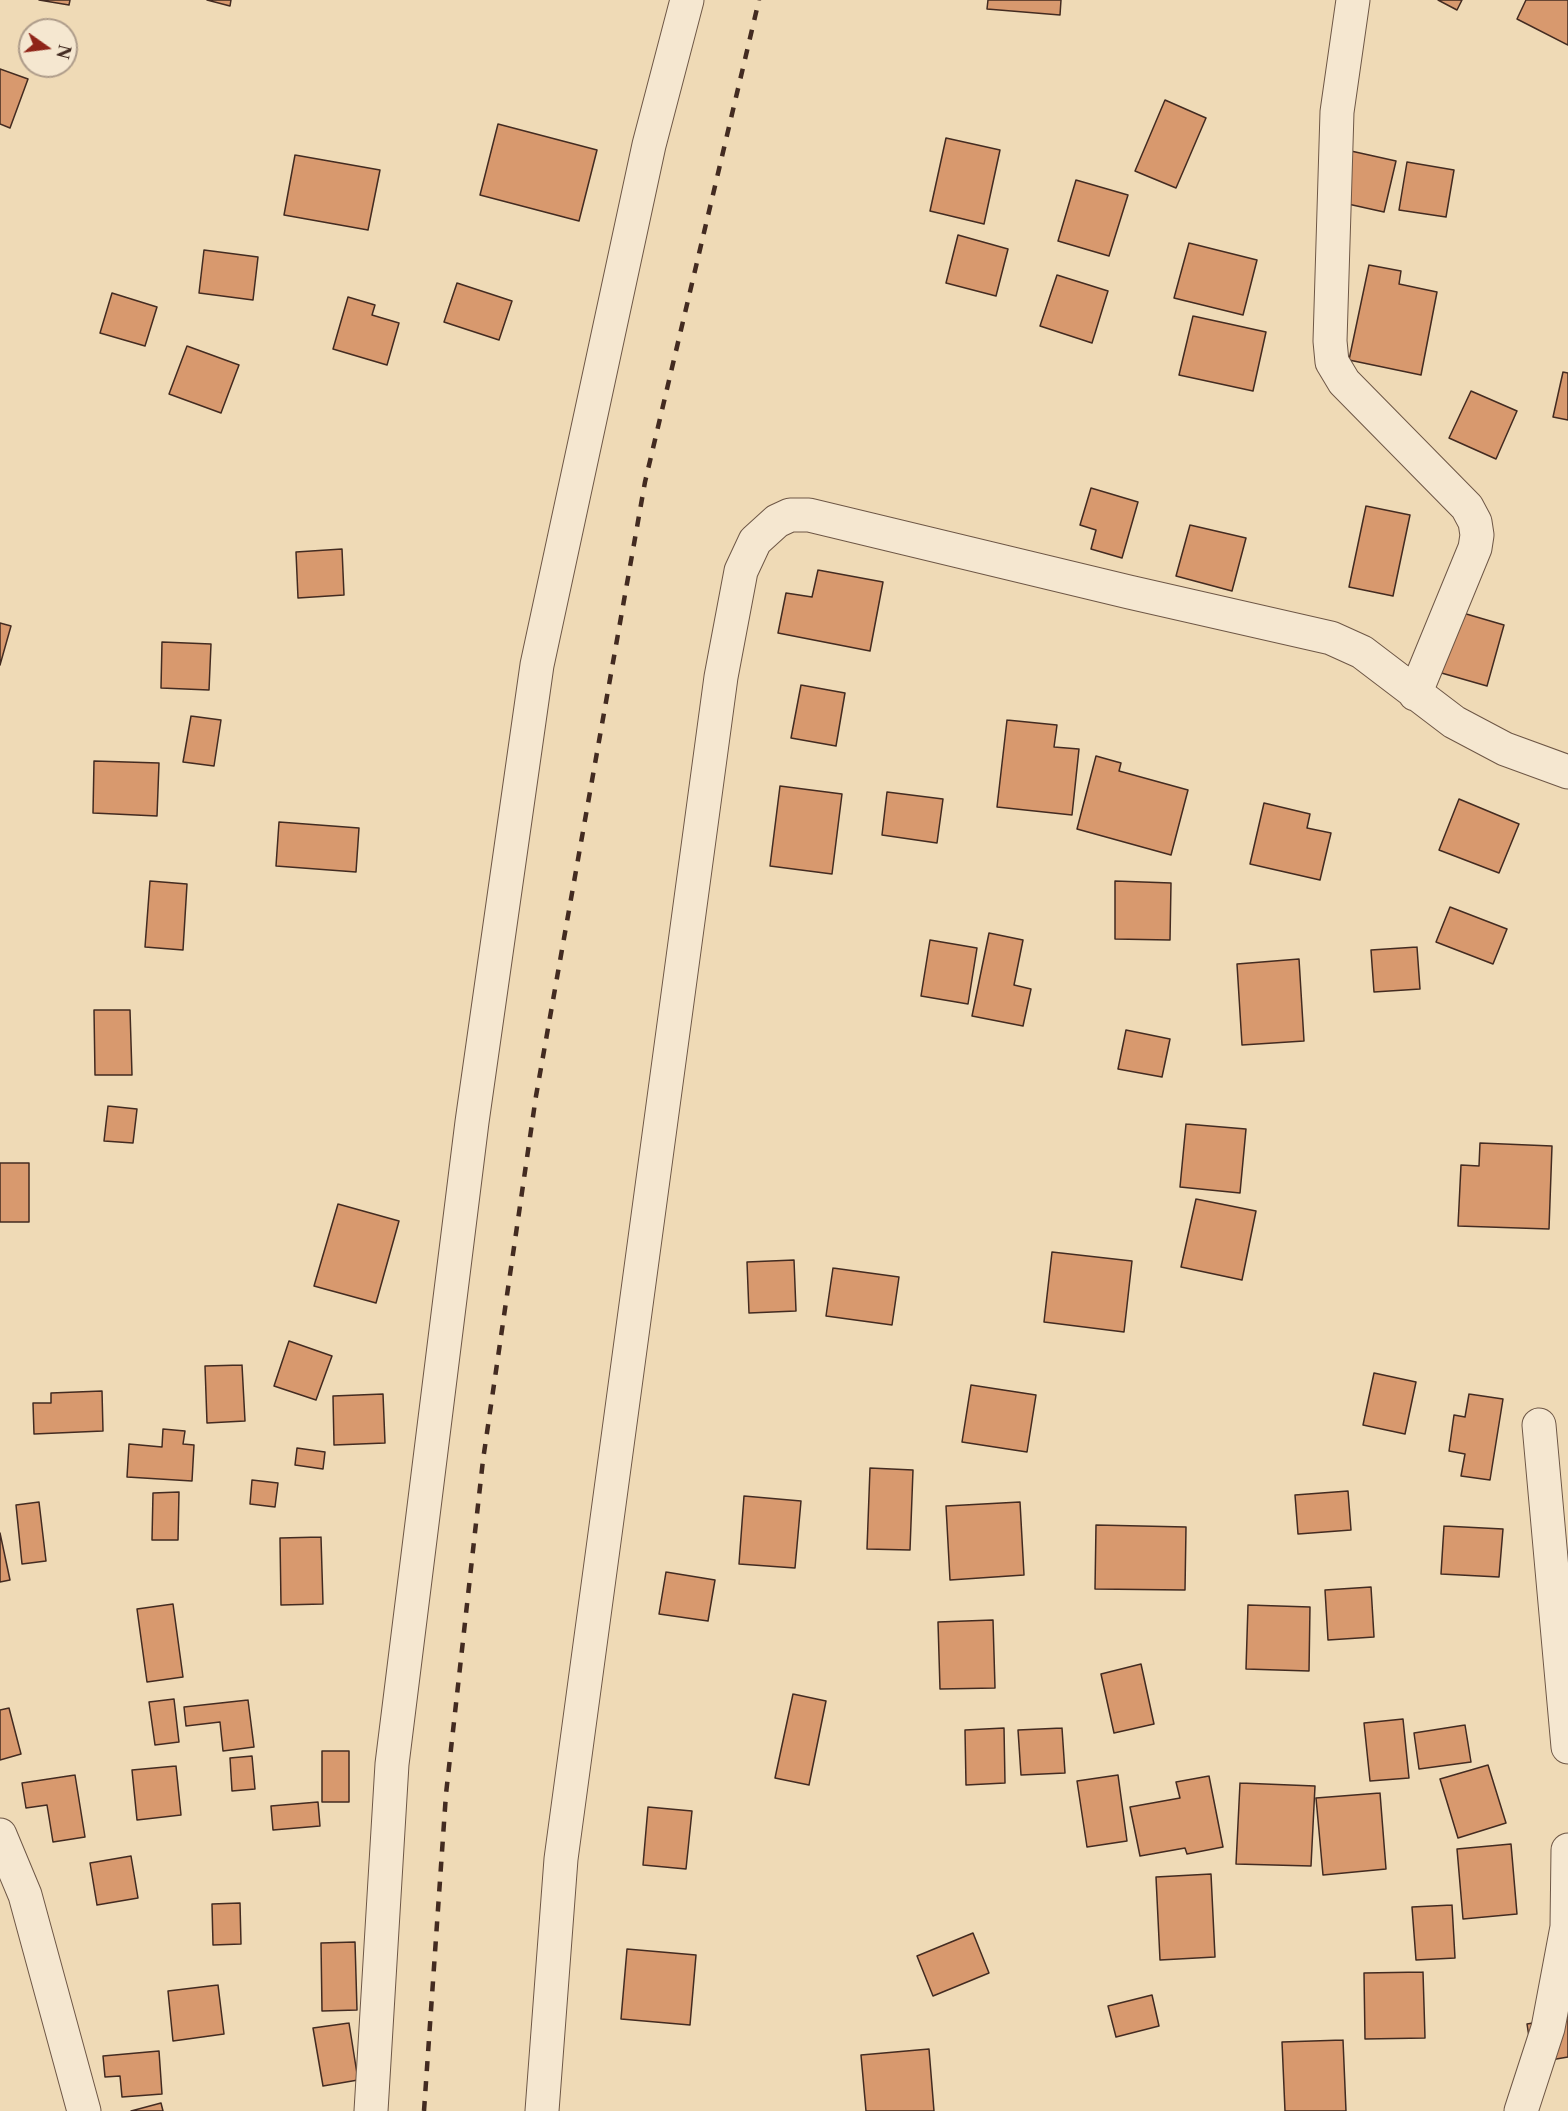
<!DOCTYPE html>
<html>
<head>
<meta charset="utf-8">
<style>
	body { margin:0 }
	#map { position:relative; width:1568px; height:2111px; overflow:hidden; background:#efdab6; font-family:"Libre Caslon Text",serif }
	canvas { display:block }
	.north { position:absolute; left:18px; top:18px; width:60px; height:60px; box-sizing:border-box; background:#f5e7d0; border:2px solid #ae9c8a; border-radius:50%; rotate:104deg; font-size:16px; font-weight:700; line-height:24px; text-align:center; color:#432b21 }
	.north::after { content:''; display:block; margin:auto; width:21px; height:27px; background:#8f2418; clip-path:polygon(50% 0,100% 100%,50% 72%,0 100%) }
</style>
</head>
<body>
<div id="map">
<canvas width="1568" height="2111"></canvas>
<div class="north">N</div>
</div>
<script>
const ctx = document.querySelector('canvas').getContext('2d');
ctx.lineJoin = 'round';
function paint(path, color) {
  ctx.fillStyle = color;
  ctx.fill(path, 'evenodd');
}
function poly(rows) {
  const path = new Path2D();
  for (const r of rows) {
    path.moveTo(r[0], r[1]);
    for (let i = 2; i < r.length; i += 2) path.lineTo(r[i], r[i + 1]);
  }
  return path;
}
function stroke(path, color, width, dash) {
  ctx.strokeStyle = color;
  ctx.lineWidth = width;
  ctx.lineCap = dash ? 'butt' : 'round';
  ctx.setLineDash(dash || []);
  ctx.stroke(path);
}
const building = poly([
	[39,0,70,0,69,5,39,0],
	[207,0,231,0,230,6,207,0],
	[988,0,1061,0,1060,15,987,9,988,0],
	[1438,0,1462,0,1457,10,1438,0],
	[1526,0,1568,0,1568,45,1517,19,1526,0],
	[0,69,28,79,10,128,0,124,0,69],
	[1165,100,1206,118,1176,188,1135,171,1165,100],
	[498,124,597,150,579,221,480,195,498,124],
	[946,138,1000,150,984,224,930,211,946,138],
	[1351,151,1396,161,1384,212,1339,202,1351,151],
	[295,155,380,170,368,230,284,215,295,155],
	[1407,162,1454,170,1446,217,1399,210,1407,162],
	[1076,180,1128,195,1109,256,1058,241,1076,180],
	[958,235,1008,249,996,296,946,283,958,235],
	[1189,243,1257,260,1243,315,1174,298,1189,243],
	[204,250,258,257,253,300,199,293,204,250],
	[1369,265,1401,271,1399,284,1437,292,1421,375,1349,360,1369,265],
	[1057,275,1108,291,1092,343,1040,326,1057,275],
	[457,283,512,301,499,340,444,322,457,283],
	[112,293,157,307,145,346,100,333,112,293],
	[348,297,375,305,372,315,399,323,387,365,333,349,348,297],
	[1193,316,1266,332,1253,391,1179,375,1193,316],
	[187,346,239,365,221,413,169,394,187,346],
	[1563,372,1568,373,1568,420,1553,417,1563,372],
	[1471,391,1517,411,1496,459,1449,438,1471,391],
	[1091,488,1138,502,1122,558,1091,549,1096,530,1080,525,1091,488],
	[1366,506,1410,515,1393,596,1349,587,1366,506],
	[1190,525,1246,538,1232,591,1176,576,1190,525],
	[342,549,344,595,298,598,296,552,342,549],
	[818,570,883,582,870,651,778,633,786,593,812,597,818,570],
	[1456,611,1504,625,1487,686,1438,672,1456,611],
	[0,623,11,626,0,665,0,623],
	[162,642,211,644,209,690,161,688,162,642],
	[801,685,845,693,836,746,791,738,801,685],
	[191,716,221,720,214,766,183,762,191,716],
	[1007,720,1057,725,1054,747,1079,749,1072,815,997,807,1007,720],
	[1096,756,1121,763,1119,771,1188,790,1171,855,1077,829,1096,756],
	[94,761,159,763,157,816,93,813,94,761],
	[780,786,842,794,832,874,770,866,780,786],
	[887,792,943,799,937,843,882,835,887,792],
	[1459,799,1519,824,1499,873,1439,850,1459,799],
	[1264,803,1310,814,1307,828,1331,833,1320,880,1250,864,1264,803],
	[279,822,359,828,356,872,276,866,279,822],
	[150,881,187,884,183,950,145,947,150,881],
	[1115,881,1171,883,1170,940,1115,939,1115,881],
	[1450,907,1507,929,1493,964,1436,942,1450,907],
	[989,933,1023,940,1014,985,1031,989,1023,1026,972,1016,989,933],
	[930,940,977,948,968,1004,921,996,930,940],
	[1417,947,1420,989,1374,992,1371,950,1417,947],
	[1299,959,1304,1041,1242,1045,1237,964,1299,959],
	[94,1010,130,1010,132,1075,95,1075,94,1010],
	[1126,1030,1170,1039,1162,1077,1118,1069,1126,1030],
	[108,1106,137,1109,133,1143,104,1141,108,1106],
	[1186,1124,1246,1129,1240,1193,1180,1187,1186,1124],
	[1480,1143,1552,1146,1549,1229,1458,1226,1461,1165,1479,1166,1480,1143],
	[0,1163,29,1163,29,1222,0,1222,0,1163],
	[1196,1199,1256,1211,1242,1280,1181,1267,1196,1199],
	[338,1204,399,1221,376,1303,314,1286,338,1204],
	[1052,1252,1132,1261,1124,1332,1044,1322,1052,1252],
	[794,1260,796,1311,749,1313,747,1262,794,1260],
	[833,1268,899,1277,892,1325,826,1316,833,1268],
	[289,1341,332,1356,316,1400,274,1386,289,1341],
	[242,1365,245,1421,207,1423,205,1366,242,1365],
	[1374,1373,1416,1382,1405,1434,1363,1425,1374,1373],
	[971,1385,1036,1395,1027,1452,962,1442,971,1385],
	[102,1391,103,1431,34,1434,33,1403,51,1403,51,1393,102,1391],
	[383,1394,385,1443,334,1445,333,1396,383,1394],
	[1469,1394,1503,1399,1490,1480,1461,1476,1465,1454,1449,1451,1454,1415,1465,1417,1469,1394],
	[163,1429,185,1431,183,1444,194,1445,192,1481,127,1477,129,1444,162,1447,163,1429],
	[297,1448,325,1452,323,1469,295,1465,297,1448],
	[870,1468,913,1470,910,1550,867,1549,870,1468],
	[252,1480,278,1483,275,1507,250,1504,252,1480],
	[1348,1491,1351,1530,1298,1534,1295,1495,1348,1491],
	[179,1492,178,1540,152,1540,153,1493,179,1492],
	[744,1496,801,1501,795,1568,739,1564,744,1496],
	[39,1502,46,1561,22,1564,16,1505,39,1502],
	[1020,1502,1024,1575,950,1580,946,1506,1020,1502],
	[1096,1525,1186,1527,1185,1590,1095,1589,1096,1525],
	[1444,1526,1503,1529,1499,1577,1441,1574,1444,1526],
	[0,1533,10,1580,0,1582,0,1533],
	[321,1537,323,1604,281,1605,280,1538,321,1537],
	[666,1572,715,1580,708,1621,659,1614,666,1572],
	[1371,1587,1374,1637,1328,1640,1325,1590,1371,1587],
	[173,1604,183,1677,147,1682,137,1609,173,1604],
	[1248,1605,1310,1607,1309,1671,1246,1669,1248,1605],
	[993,1620,995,1688,940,1689,938,1622,993,1620],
	[1141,1664,1154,1724,1114,1733,1101,1674,1141,1664],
	[793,1694,826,1701,809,1785,775,1778,793,1694],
	[174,1699,179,1742,155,1745,149,1702,174,1699],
	[248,1700,254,1747,223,1751,220,1722,186,1726,184,1707,248,1700],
	[9,1708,21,1754,0,1760,0,1710,9,1708],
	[1403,1719,1409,1778,1370,1781,1364,1723,1403,1719],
	[1465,1725,1471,1762,1419,1769,1414,1733,1465,1725],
	[1004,1728,1005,1783,966,1785,965,1730,1004,1728],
	[1062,1728,1065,1773,1021,1775,1018,1730,1062,1728],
	[322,1751,349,1751,349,1802,322,1802,322,1751],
	[252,1756,255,1789,232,1791,230,1758,252,1756],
	[1488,1765,1506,1823,1458,1838,1440,1779,1488,1765],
	[176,1766,181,1815,137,1820,132,1770,176,1766],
	[75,1775,85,1837,53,1842,47,1805,26,1808,22,1783,75,1775],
	[1118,1775,1127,1841,1087,1847,1077,1781,1118,1775],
	[1209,1776,1223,1847,1187,1854,1185,1848,1140,1856,1130,1807,1180,1798,1176,1782,1209,1776],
	[1240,1783,1315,1786,1311,1866,1236,1864,1240,1783],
	[1380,1793,1386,1869,1323,1875,1316,1798,1380,1793],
	[318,1802,320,1826,273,1830,271,1806,318,1802],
	[648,1807,692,1811,686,1869,643,1865,648,1807],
	[1511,1844,1517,1914,1463,1919,1457,1849,1511,1844],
	[131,1856,138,1898,97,1905,90,1863,131,1856],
	[1211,1874,1215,1957,1160,1960,1156,1877,1211,1874],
	[240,1903,241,1944,213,1945,212,1904,240,1903],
	[1452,1905,1455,1958,1416,1960,1412,1907,1452,1905],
	[973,1933,989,1973,933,1996,917,1956,973,1933],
	[355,1942,357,2010,322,2011,321,1943,355,1942],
	[627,1949,696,1955,690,2025,621,2019,627,1949],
	[1423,1972,1425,2038,1365,2039,1364,1973,1423,1972],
	[218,1985,224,2034,173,2041,168,1991,218,1985],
	[1152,1995,1159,2026,1116,2037,1108,2006,1152,1995],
	[1568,2017,1568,2057,1533,2063,1527,2024,1568,2017],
	[349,2023,358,2080,323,2086,313,2028,349,2023],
	[1343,2040,1346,2111,1285,2111,1282,2042,1343,2040],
	[929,2049,934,2111,866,2111,861,2055,929,2049],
	[159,2051,162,2094,122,2097,120,2076,105,2077,103,2056,159,2051],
	[161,2103,163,2111,131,2111,161,2103]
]);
const minor = poly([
	[1353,0,1337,112,1330,341,1332,362,1344,382,1467,507,1475,522,1477,535,1475,548,1415,694],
	[1539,1425,1568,1747],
	[0,1835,25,1895,84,2111],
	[371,2111,392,1764,472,1122,537,665,649,145,687,0],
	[542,2111,561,1859,721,677,741,571,755,541,777,521,790,515,809,515,1129,592,1331,638,1362,652,1454,722,1505,749,1568,772],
	[1521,2111,1548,2028,1567,1927,1568,1850]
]);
const rail = poly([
	[424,2111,446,1794,483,1460,536,1096,645,482,759,0]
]);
paint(building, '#d8996e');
stroke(building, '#432b21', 1.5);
stroke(minor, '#6e5746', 35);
stroke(minor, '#f5e7d0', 33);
stroke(rail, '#432b21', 4.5, [10, 10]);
</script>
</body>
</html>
